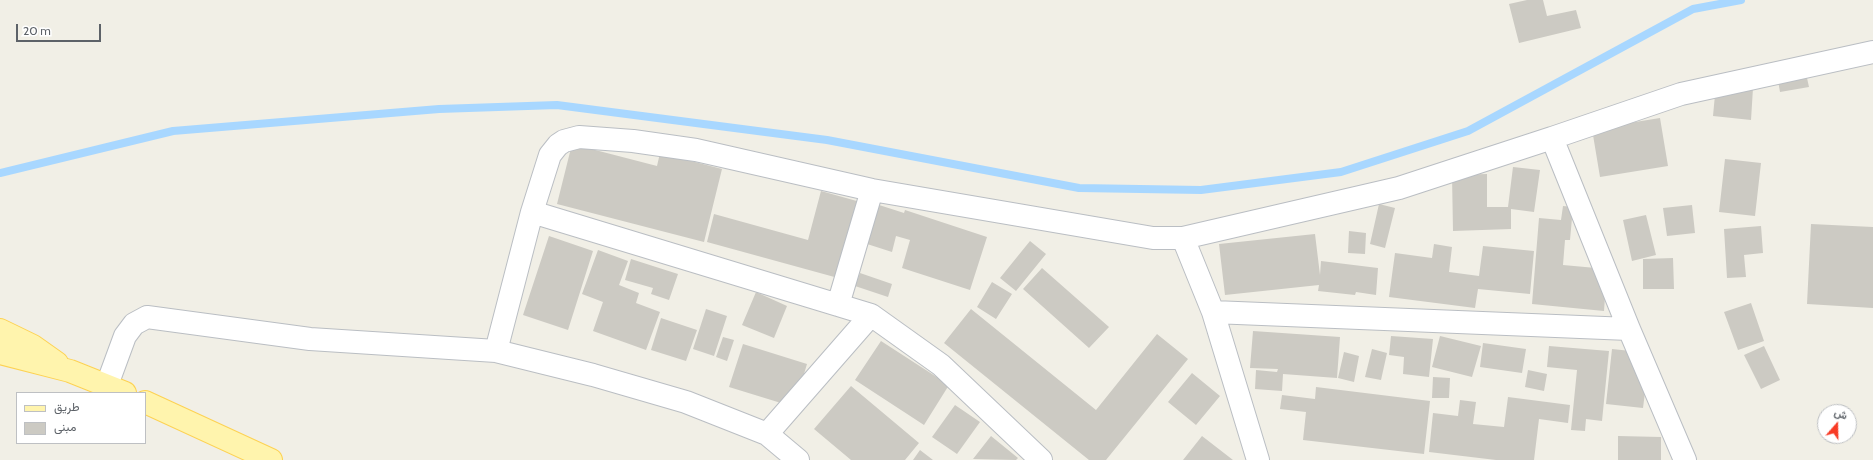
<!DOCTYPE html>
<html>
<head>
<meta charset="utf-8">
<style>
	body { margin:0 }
	#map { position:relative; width:1873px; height:460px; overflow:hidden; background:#f1efe6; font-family:Cabin,Vazirmatn,sans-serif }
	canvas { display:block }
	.legend { position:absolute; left:16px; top:392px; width:130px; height:52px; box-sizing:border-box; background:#fff; border:1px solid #bec0c3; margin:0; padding:5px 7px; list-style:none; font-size:12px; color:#5d6268 }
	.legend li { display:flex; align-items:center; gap:8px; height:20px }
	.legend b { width:20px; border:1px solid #bec0c3 }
	.north { position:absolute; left:1817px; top:404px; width:40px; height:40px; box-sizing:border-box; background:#fff; border:1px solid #bec0c3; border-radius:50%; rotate:20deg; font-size:11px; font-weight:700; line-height:16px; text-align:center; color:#5d6268 }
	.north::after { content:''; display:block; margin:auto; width:14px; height:18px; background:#f83b25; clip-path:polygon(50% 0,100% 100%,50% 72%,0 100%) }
	.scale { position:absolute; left:16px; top:24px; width:85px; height:18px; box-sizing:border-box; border:2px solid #5d6268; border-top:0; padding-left:5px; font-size:12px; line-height:14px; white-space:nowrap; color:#5d6268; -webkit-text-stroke:3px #fff; paint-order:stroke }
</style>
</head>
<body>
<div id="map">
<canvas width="1873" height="460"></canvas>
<ul class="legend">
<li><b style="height:5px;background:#fff4ad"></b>طريق</li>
<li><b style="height:11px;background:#cccac3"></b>مبنى</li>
</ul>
<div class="north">ش</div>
<div class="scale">20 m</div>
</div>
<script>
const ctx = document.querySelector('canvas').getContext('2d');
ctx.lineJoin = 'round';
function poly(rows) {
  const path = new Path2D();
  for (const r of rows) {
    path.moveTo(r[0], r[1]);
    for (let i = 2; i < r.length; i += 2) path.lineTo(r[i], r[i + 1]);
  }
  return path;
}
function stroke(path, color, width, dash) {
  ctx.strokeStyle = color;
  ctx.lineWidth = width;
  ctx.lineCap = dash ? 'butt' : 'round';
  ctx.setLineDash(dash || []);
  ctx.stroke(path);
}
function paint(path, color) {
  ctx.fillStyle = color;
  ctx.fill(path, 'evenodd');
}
const stream = poly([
	[0,173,173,131,439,109,557,105,827,140,1079,188,1201,190,1341,172,1468,131,1693,9,1741,0]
]);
const building = poly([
	[1527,0,1543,0,1547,16,1576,10,1581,28,1519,43,1509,4],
	[1805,69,1809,87,1780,92,1777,75],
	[1716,84,1753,88,1751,120,1713,116],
	[1660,118,1668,166,1600,177,1592,129],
	[572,144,657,166,660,153,722,169,704,242,557,204],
	[1725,159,1761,163,1755,216,1719,212],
	[1513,167,1540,170,1534,212,1511,209,1511,229,1453,231,1452,175,1487,174,1487,207,1508,207],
	[821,191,871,205,849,281,707,242,714,214,808,240],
	[876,204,904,213,905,210,987,237,970,290,902,268,910,240,896,236,892,252,864,243],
	[1379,204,1395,208,1385,248,1370,244],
	[1692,205,1695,233,1667,236,1663,208],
	[1563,206,1573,207,1570,240,1565,240,1563,265,1607,269,1604,311,1532,304,1539,218,1561,220],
	[1646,215,1656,255,1632,261,1623,220],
	[1811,224,1873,227,1873,308,1807,304],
	[1761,226,1763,253,1744,255,1746,277,1727,278,1724,229],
	[1349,231,1366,233,1365,254,1348,253],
	[1315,234,1320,275,1321,261,1378,268,1376,295,1356,292,1355,295,1318,291,1319,285,1225,295,1219,244],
	[549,236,593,251,568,330,523,315],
	[1030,241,1046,254,1016,291,1000,278],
	[1434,244,1452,247,1449,272,1479,276,1483,246,1534,251,1530,294,1478,289,1475,308,1389,297,1395,253,1432,258],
	[598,250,628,261,619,285,639,293,636,303,660,312,646,350,593,331,603,302,582,294],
	[1673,258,1674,289,1643,289,1643,259],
	[631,259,678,274,669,300,651,294,653,288,625,280],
	[1042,268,1109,327,1089,348,1023,289],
	[860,273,892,284,888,297,855,286],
	[992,282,1012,294,996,319,977,307],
	[756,292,787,306,774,338,742,325],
	[1751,303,1764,341,1738,350,1724,312],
	[706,309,727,316,714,356,693,349],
	[971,309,1096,410,1157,334,1188,359,1106,460,1089,460,944,343],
	[661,318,697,330,686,361,651,350],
	[1253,331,1340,337,1337,378,1283,374,1282,391,1255,389,1256,370,1277,372,1278,369,1250,368],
	[1391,336,1433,339,1429,377,1403,374,1404,357,1389,355],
	[1440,336,1481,346,1472,377,1432,367],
	[723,337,734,340,727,361,716,357],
	[881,341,949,385,924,425,855,380],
	[1483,343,1526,349,1522,373,1480,367],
	[743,344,807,364,794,407,729,387],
	[1549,346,1609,351,1602,421,1586,419,1585,431,1571,430,1577,370,1547,367],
	[1764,346,1780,380,1761,389,1744,355],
	[1372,349,1387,353,1381,380,1365,377],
	[1612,349,1650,353,1643,408,1606,404],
	[1344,352,1359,356,1354,382,1338,378],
	[1528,370,1547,374,1544,391,1525,387],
	[1192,373,1220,396,1196,425,1168,402],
	[1433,377,1450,378,1449,398,1432,398],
	[851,386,919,443,905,460,851,460,814,429],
	[1316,387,1430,401,1424,454,1303,440,1306,412,1280,409,1282,395,1315,399],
	[1508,397,1570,405,1568,423,1539,419,1534,460,1496,460,1429,452,1433,413,1458,416,1460,400,1476,402,1473,424,1504,427],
	[955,405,980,422,957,454,932,437],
	[991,436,1018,458,1016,460,973,459],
	[1202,436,1233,460,1183,460],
	[1618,436,1661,437,1661,460,1618,460],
	[920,450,933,460,913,460]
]);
const street = poly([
	[1552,138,1681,94,1873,52],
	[532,212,871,315,941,365,1041,460],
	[1183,238,1213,312,1258,460],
	[838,305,872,190],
	[1213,312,1629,329],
	[496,351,532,212,550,155,558,145,564,141,579,137,633,141,696,150,872,190,1153,238,1183,238,1399,188,1552,138,1629,329,1685,460],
	[107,385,125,336,134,324,147,317,310,339,496,351,593,375,686,402,767,434,798,460],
	[767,434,871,315]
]);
const primary = poly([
	[0,330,33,346,57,363],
	[0,353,70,371,125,393],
	[145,402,271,460]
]);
stroke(stream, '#a8d7ff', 8);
paint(building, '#cccac3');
stroke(street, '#babec3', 24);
stroke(primary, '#fdd253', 24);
stroke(street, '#fff', 22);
stroke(primary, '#fff4ad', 22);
</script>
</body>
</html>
